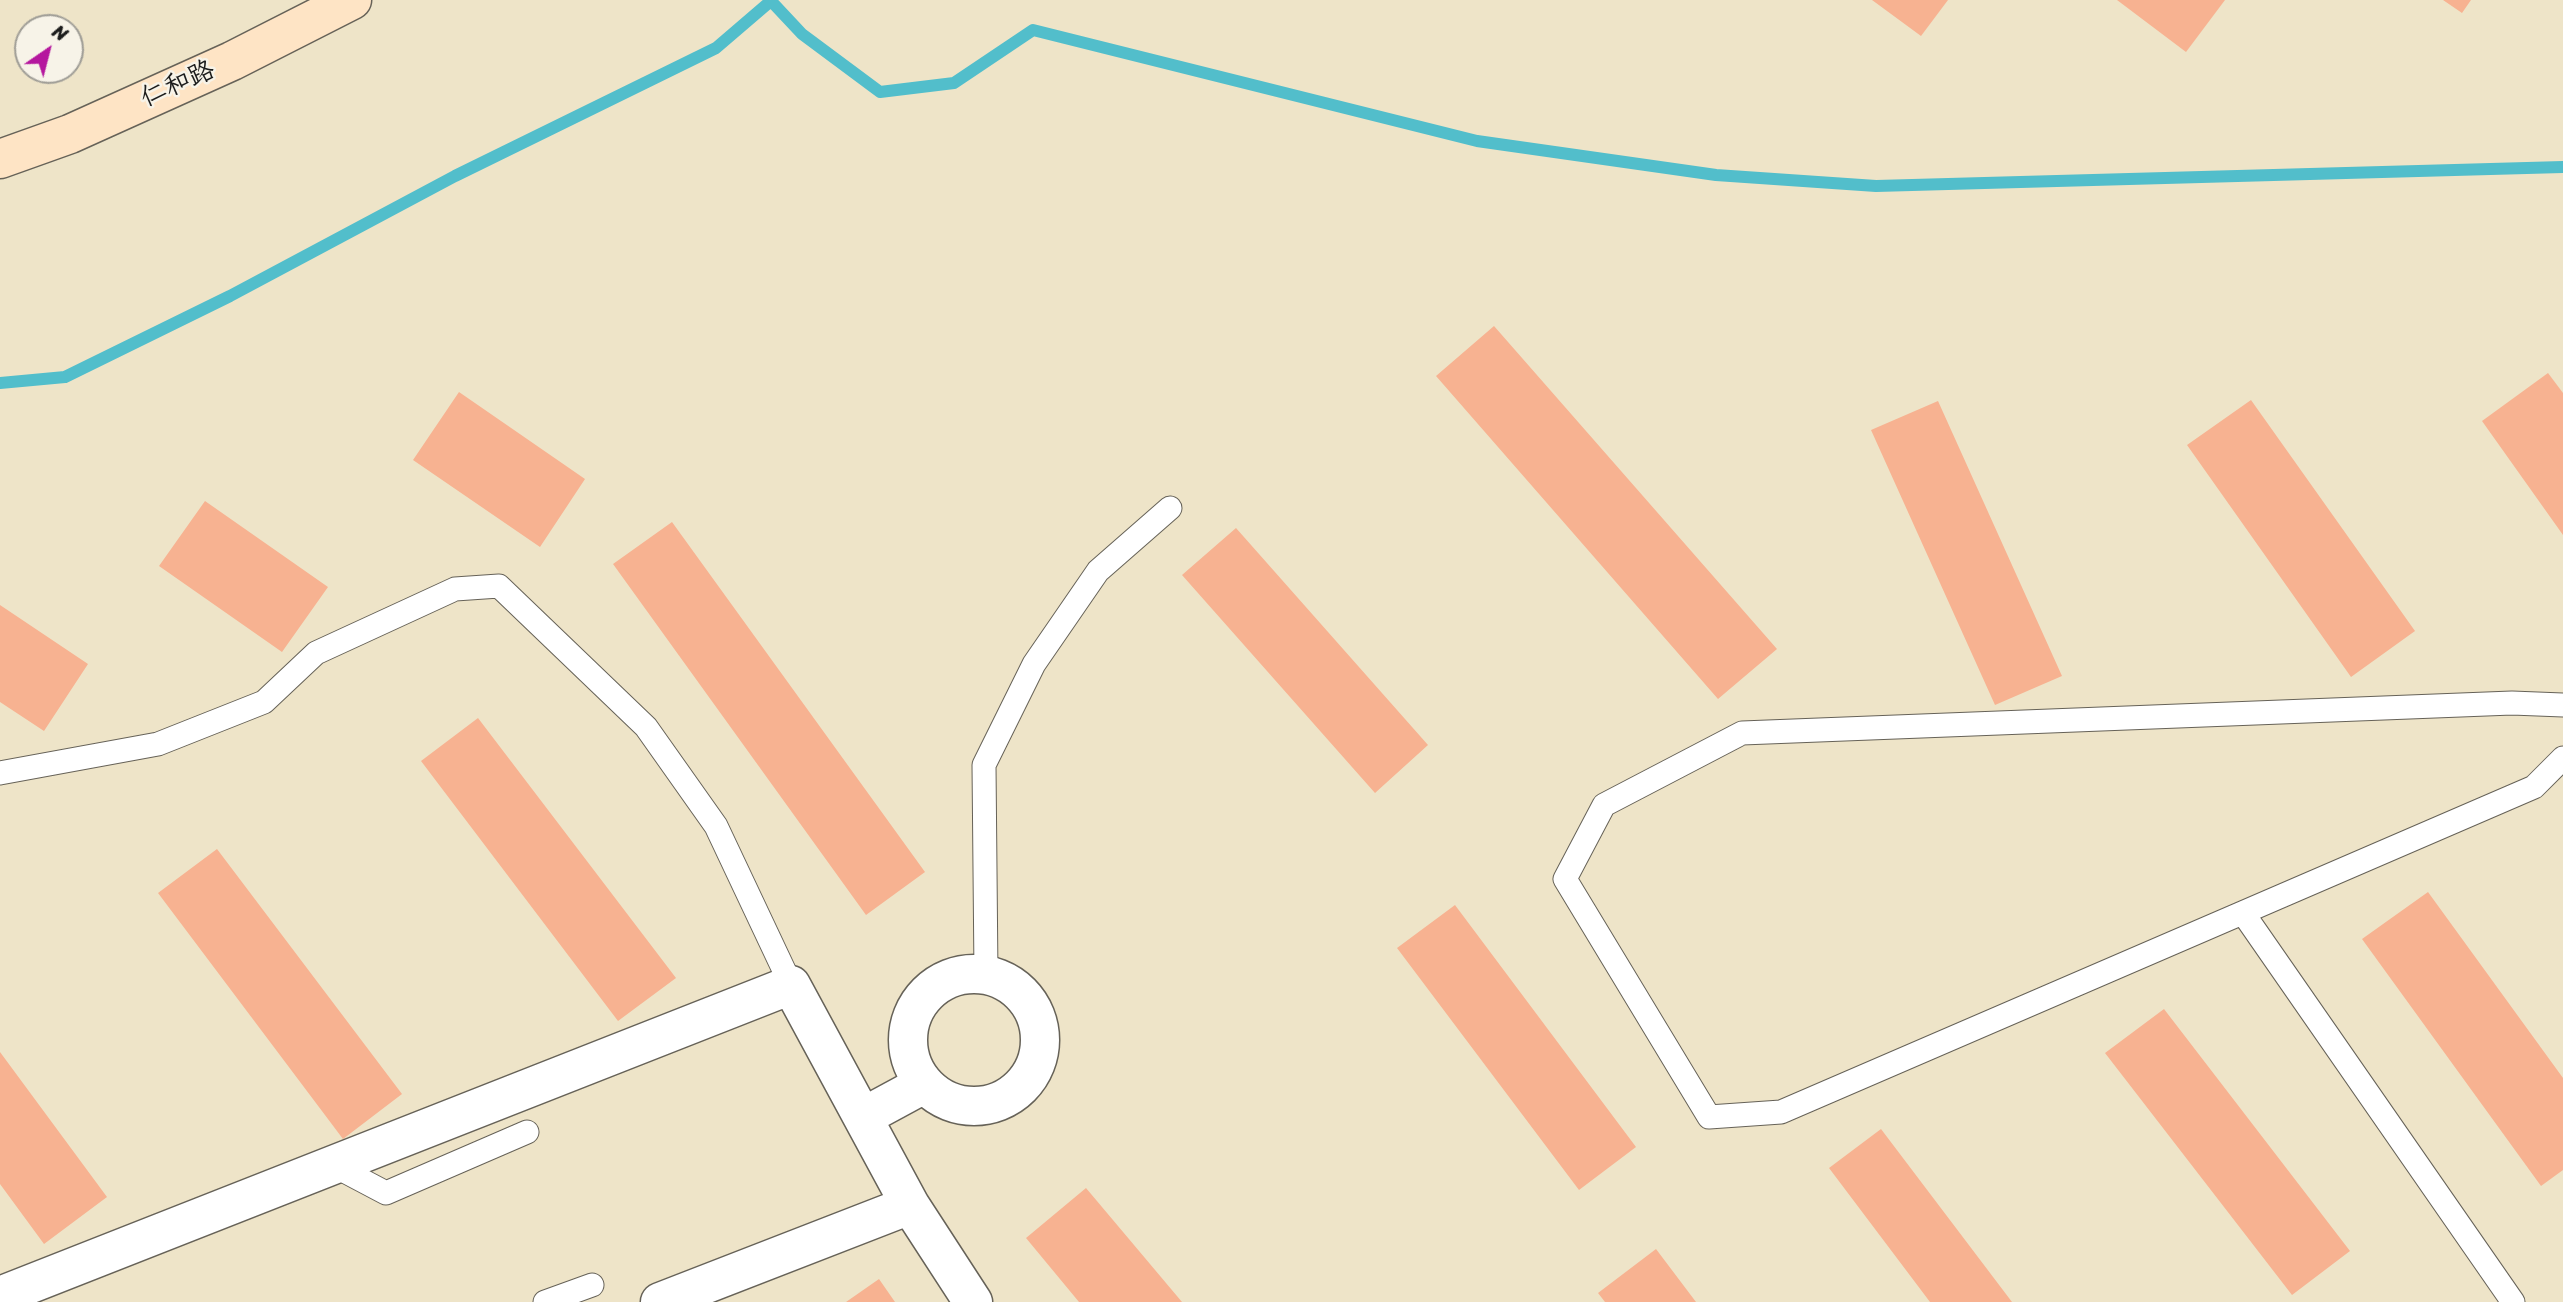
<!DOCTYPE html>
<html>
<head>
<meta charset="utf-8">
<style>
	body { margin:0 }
	#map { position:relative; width:2563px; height:1302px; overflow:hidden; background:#eee4c8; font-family:Sriracha,sans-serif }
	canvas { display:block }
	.north { position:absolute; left:14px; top:14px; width:70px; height:70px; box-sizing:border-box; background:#f7f3e8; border:2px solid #9f9d96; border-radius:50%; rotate:35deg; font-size:19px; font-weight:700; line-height:28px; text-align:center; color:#1c1c1c }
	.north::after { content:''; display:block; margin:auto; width:24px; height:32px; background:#b5179e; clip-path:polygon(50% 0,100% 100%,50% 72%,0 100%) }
</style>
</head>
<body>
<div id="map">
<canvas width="2563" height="1302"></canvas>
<div class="north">N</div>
</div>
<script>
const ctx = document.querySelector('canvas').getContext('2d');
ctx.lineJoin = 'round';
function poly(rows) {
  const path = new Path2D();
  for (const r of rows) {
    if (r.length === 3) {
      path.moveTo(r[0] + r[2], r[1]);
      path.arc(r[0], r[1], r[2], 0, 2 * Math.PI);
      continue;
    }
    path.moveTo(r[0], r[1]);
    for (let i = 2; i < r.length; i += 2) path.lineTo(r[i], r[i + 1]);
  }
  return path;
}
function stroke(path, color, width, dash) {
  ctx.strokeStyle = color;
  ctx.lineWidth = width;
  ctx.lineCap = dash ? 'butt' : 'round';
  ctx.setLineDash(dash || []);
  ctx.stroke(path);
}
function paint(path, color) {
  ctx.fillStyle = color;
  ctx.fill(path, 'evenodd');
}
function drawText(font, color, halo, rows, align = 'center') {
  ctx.font = font + ' Sriracha,"LXGW WenKai TC",sans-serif';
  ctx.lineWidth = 5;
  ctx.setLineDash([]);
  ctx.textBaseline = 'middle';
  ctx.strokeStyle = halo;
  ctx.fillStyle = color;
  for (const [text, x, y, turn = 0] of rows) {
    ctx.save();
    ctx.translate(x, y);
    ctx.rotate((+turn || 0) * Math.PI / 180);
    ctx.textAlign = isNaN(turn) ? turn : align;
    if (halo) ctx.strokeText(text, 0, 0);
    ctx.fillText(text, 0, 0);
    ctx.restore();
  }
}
const stream = poly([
	[771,1,802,34,880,92,954,83,1033,30,1477,141,1716,175,1876,186,2563,167],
	[0,383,65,377,230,296,455,176,716,48,772,0]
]);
const building = poly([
	[1872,0,1948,0,1921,36],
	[2117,0,2225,0,2186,52],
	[2443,0,2471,0,2462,13],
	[1494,326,1777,649,1718,699,1436,376],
	[2548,373,2563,393,2563,535,2482,421],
	[459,392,585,479,540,547,413,460],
	[2251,400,2415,631,2351,677,2187,445],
	[1938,401,2062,676,1995,705,1871,430],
	[205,501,328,587,282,652,159,566],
	[672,522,925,872,866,915,613,564],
	[1236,528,1428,745,1375,793,1182,575],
	[0,605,88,664,44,731,0,702],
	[478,718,676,978,618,1021,421,761],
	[217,849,402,1094,343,1139,158,893],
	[2428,892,2563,1078,2563,1170,2541,1186,2362,939],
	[1455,905,1636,1147,1579,1190,1397,948],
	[2164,1009,2350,1251,2292,1295,2105,1053],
	[0,1052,107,1197,44,1244,0,1184],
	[1881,1129,2012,1302,1930,1302,1829,1168],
	[1086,1188,1182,1302,1079,1302,1026,1238],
	[1656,1249,1696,1302,1605,1302,1598,1293],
	[879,1279,895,1302,846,1302]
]);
const lane = poly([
	[2563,705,2512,703,1742,733,1604,805,1565,879,1709,1117,1781,1112,2534,787,2563,758],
	[0,773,158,744,264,702,316,653,455,589,499,586,646,727,716,826,791,985],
	[2243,913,2513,1302],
	[986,975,984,765,1034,664,1098,571,1170,508],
	[333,1165,386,1193,527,1132],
	[545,1302,592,1285]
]);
const street = poly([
	[974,1040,66],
	[863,1117,924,1084],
	[0,1296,791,985,910,1205,973,1302],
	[660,1302,910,1205]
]);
const secondary = poly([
	[0,159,70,134,232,61,352,0]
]);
const streetNames = [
	["仁和路",178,85,-24]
];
stroke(stream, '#52becb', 12);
paint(building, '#f7b291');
stroke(lane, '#666258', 25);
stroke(street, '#666258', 41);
stroke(secondary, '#666258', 41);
stroke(lane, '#fff', 23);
stroke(street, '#fff', 38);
stroke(secondary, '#fee4c5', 38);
drawText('26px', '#1c1c1c', '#f7f3e8', streetNames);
</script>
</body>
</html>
